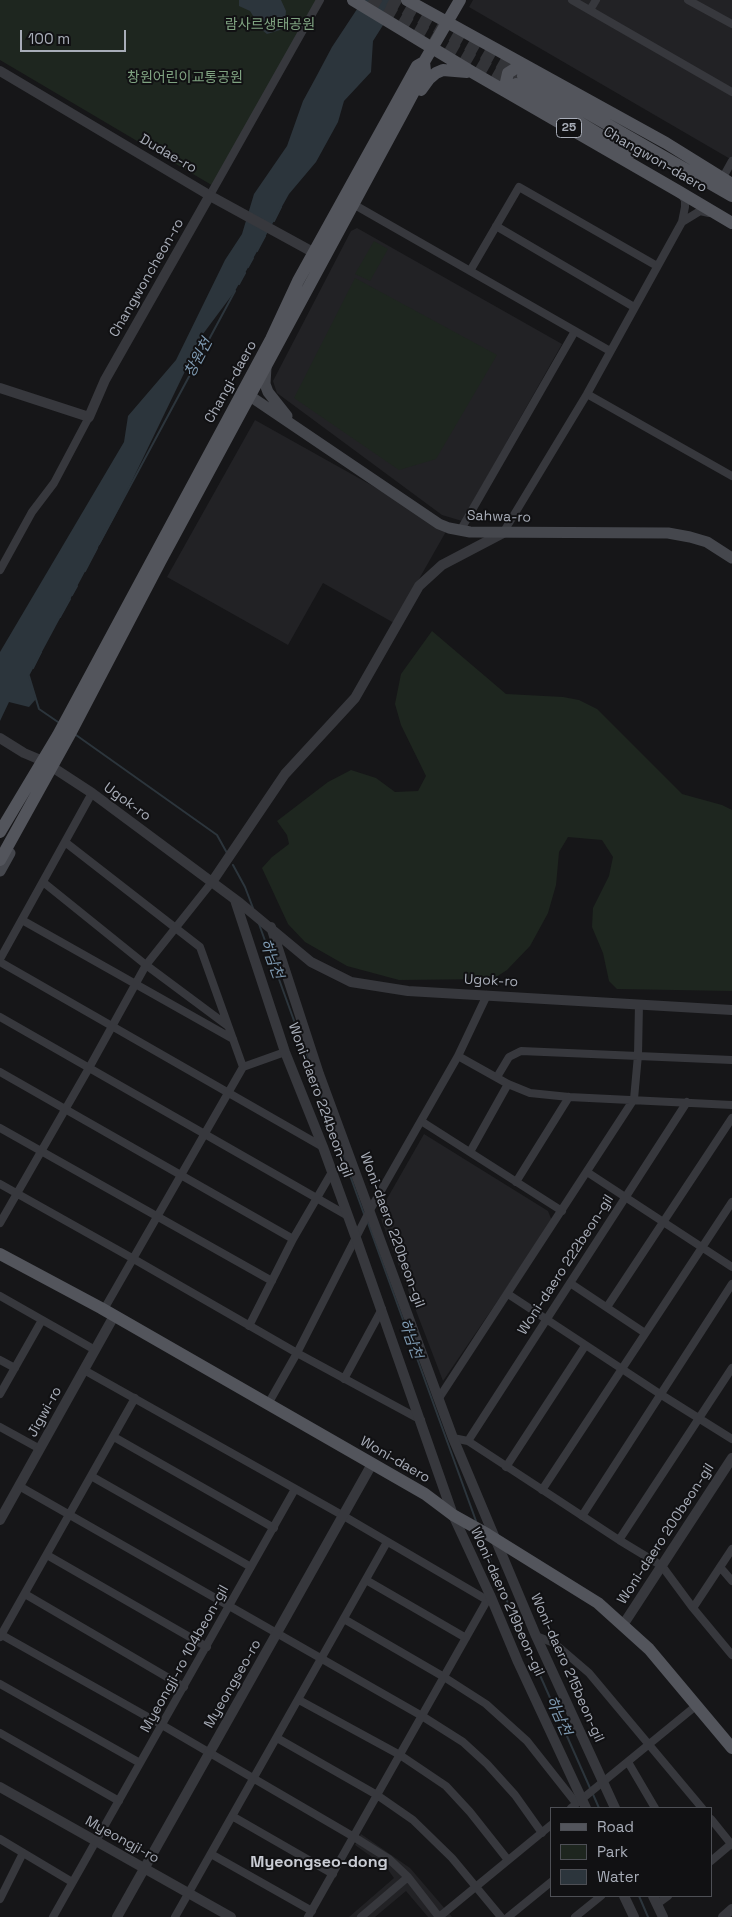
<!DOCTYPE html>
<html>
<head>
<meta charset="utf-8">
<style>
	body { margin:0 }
	#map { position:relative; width:732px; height:1917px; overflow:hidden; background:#161618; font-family:"Space Grotesk",sans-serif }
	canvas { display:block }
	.legend { position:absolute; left:550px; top:1807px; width:162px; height:90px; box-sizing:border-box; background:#111113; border:1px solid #4d4f55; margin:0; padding:6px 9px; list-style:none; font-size:15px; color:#a8adb8 }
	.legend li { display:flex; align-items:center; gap:10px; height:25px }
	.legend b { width:25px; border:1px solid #4d4f55 }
	.scale { position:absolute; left:20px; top:30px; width:106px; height:22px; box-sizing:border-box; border:2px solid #a8adb8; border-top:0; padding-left:6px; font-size:15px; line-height:18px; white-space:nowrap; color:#a8adb8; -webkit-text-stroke:4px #111113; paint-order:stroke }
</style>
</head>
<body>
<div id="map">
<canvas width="732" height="1917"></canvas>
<ul class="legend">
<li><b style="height:6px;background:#53555c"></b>Road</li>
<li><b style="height:14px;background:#1e261f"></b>Park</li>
<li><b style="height:14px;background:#2c353c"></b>Water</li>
</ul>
<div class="scale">100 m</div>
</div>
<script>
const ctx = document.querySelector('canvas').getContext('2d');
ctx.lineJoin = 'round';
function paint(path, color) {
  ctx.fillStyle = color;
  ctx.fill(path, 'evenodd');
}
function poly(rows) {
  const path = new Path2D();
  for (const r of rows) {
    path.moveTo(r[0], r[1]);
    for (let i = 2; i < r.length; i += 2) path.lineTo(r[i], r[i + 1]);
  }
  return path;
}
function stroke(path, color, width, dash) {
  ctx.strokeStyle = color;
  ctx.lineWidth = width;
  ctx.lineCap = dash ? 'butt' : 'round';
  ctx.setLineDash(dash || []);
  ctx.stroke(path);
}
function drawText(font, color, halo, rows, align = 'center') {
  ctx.font = font + ' "Space Grotesk","Noto Sans KR",sans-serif';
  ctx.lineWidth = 4;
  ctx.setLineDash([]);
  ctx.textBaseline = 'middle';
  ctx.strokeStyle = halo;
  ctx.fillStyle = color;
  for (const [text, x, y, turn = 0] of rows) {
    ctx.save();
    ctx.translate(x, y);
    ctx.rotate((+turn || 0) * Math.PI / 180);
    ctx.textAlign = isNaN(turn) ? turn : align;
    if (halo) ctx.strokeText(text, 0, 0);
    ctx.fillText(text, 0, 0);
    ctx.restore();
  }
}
const built = poly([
	[473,0,732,0,732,160,469,7],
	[357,228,562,344,462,521,442,515,277,393,273,381,351,231],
	[255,420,448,528,394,623,323,583,288,645,167,577],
	[424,1134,548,1211,552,1221,443,1381,382,1222,380,1211],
	[361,1834,410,1868,452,1917,428,1917,406,1891,375,1917,349,1917,394,1878,386,1867,355,1845]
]);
const green = poly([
	[0,0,320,0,215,187,0,60],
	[374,241,388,249,370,281,355,274],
	[355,278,497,355,436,459,399,470,294,398],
	[432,631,506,694,563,697,579,700,597,709,682,794,722,805,732,810,732,991,617,989,609,981,603,953,592,927,593,908,609,876,613,857,602,840,568,837,559,852,556,885,548,913,530,946,507,970,493,979,399,980,347,966,305,942,288,924,262,868,272,857,289,844,287,835,277,821,328,782,351,770,376,778,395,792,418,791,426,776,401,725,395,704,401,674]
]);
const water = poly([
	[239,0,281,0,286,11,285,23,280,30,267,34,262,30,250,11,239,6],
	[363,0,399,0,373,41,371,72,344,101,338,122,316,162,289,194,235,291,203,334,117,512,29,676,36,699,29,707,9,702,0,721,0,652,124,442,128,416,176,360,225,260,242,234,254,194,287,146,303,101,315,79,332,47]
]);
const stream = poly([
	[274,221,281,207],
	[257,251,265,236],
	[248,267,253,258],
	[239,284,245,273],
	[99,544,235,291],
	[85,571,97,548],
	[72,595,77,586],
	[60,617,70,599],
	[33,668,41,652],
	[29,676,39,709,58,722],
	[76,735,217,835,227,853],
	[233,865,245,887,253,908],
	[259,924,364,1214],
	[368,1223,476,1521],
	[482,1538,496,1576,590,1788],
	[592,1792,599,1808],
	[639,1896,648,1917]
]);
const primaryTunnel = poly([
	[369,0,514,83],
	[389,0,521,75]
]);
const minor = poly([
	[572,0,732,92],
	[688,0,732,24],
	[590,10,596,0],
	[722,179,732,161],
	[210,195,320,0],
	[353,204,610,351],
	[682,222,700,211,709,213],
	[496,226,634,307],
	[470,271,519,187,657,266],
	[587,394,732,476],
	[460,531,575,331],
	[503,533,587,394,682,222,685,207,685,200,681,194],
	[0,570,32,512,54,483,89,417],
	[65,842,200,947,243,1067],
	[43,882,146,965,228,1026],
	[22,920,233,1039],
	[0,959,92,793],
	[0,962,323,1147],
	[0,1017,348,1216],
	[458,1056,508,1084,530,1093,569,1097,732,1105],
	[0,1072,293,1239],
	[497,1077,509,1057,521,1051,732,1060],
	[421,1121,562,1211],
	[0,1128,272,1281],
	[470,1152,508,1084],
	[587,1172,732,1267],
	[516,1182,569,1097],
	[0,1184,132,1258,297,1353,421,1420],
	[0,1223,89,1068,146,965,212,882],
	[570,1283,645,1333],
	[508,1294,660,1394,732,1439],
	[0,1296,95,1350],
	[607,1307,732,1118],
	[103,1311,243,1067,285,1052],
	[249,1326,293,1239,332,1172],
	[0,1360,15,1368],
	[84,1370,342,1515,487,1600],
	[344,1379,382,1309],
	[0,1394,42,1320],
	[439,1398,634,1099,638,1055,639,1004],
	[268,1404,297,1353,370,1210,458,1056,487,995],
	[0,1427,40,1449],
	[114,1437,274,1528],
	[453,1438,468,1441,619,1540,662,1566,693,1608,732,1655],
	[468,1441,687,1102],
	[506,1467,585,1346],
	[91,1476,251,1567],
	[19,1486,422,1716,463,1742,487,1764,515,1795,542,1833],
	[542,1490,732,1202],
	[582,1516,732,1284],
	[619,1540,732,1368],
	[47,1555,207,1647],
	[720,1567,732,1581],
	[366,1580,466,1638],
	[25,1594,184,1687],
	[693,1608,732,1549],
	[344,1619,444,1677,486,1704,527,1741,576,1803],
	[0,1634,162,1725,354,1837,389,1859,408,1877,439,1917],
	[536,1636,554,1643,589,1673,702,1808],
	[0,1637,135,1398],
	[0,1684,140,1763],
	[299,1700,400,1755,446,1786,470,1812,508,1860],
	[0,1733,119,1801],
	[277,1738,377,1795,413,1820,452,1858,501,1917],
	[628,1762,655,1808],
	[571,1808,697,1705],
	[232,1816,333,1874],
	[711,1819,732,1845],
	[0,1839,72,1882],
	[211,1854,312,1911],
	[711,1861,731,1844],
	[0,1899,23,1853],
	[657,1904,668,1896],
	[53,1917,295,1489],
	[175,1917,387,1542],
	[308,1917,489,1597],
	[361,1917,408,1877],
	[439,1917,551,1825],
	[508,1917,551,1882],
	[575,1917,601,1896]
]);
const tertiary = poly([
	[0,71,214,198,320,256],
	[0,388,89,417,105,380,210,195],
	[0,738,24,753,43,761,92,793,240,903,311,962,351,982,408,991,732,1010],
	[212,882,285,774,355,698,419,586,442,565,503,533],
	[235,900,285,1052,323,1147,356,1238,453,1515,490,1595,518,1662,586,1808],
	[271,927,319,1074,453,1438,536,1636,615,1808],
	[0,1520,114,1316],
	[623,1625,732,1458],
	[0,1787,231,1917],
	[624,1896,634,1917],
	[653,1896,663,1917],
	[117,1917,372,1464],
	[723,1917,732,1909]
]);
const secondary = poly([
	[266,367,265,384,268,392,287,416],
	[244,392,439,524,449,528,470,532,668,533,690,537,707,542,732,558],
	[0,871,10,853]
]);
const primary = poly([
	[353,0,472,72,678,191,732,223],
	[407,0,666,143,732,184],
	[523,76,732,196],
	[516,84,630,153],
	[421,90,429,79,436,73,443,70,467,72],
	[514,95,506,82,508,73,516,68,531,69],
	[0,832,58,735,271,339,298,281,417,66,424,62,460,0],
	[0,860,71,732,160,562,401,116,425,71,424,62],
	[0,1254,101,1308,425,1494,453,1515,487,1534,598,1603,649,1649,732,1748]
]);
const shields = [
	[569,128,25]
];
const shieldNames = [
	["25",569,128]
];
const parkNames = [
	["람사르생태공원",270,25],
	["창원어린이교통공원",185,78]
];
const streetNames = [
	["Dudae-ro",168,154,30],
	["Changwon-daero",655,160,30],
	["Changwoncheon-ro",147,278,-60],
	["Changi-daero",231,382,-61],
	["Sahwa-ro",499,517,2],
	["Ugok-ro",127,802,36],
	["Ugok-ro",491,981,3],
	["Woni-daero 224beon-gil",320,1100,70],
	["Woni-daero 220beon-gil",392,1230,70],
	["Woni-daero 222beon-gil",566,1265,-57],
	["Jigwi-ro",45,1412,-61],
	["Woni-daero",395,1460,30],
	["Woni-daero 200beon-gil",666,1534,-57],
	["Woni-daero 219beon-gil",507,1602,66],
	["Myeongji-ro 104beon-gil",185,1659,-61],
	["Woni-daero 215beon-gil",567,1668,66],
	["Myeongseo-ro",233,1684,-60],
	["Myeongji-ro",122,1840,29]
];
const waterNames = [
	["창원천",199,358,-62],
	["하남천",271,959,70],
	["하남천",410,1339,70],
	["하남천",558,1716,66]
];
const quarterNames = [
	["Myeongseo-dong",319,1863]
];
paint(built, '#222225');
paint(green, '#1e261f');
paint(water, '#2c353c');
stroke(stream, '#2c353c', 2);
stroke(primaryTunnel, '#333438', 12, [12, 6]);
stroke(minor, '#37383d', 8);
stroke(tertiary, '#37383d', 10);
stroke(secondary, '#45474d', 11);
stroke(primary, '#53555c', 12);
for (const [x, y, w] of shields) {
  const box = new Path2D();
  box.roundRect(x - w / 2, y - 9.5, w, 19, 4);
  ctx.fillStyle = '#111113';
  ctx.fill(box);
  stroke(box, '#a8adb8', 1);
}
drawText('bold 12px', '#a8adb8', null, shieldNames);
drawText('14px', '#7fa381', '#111113', parkNames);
drawText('14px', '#a8adb8', '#111113', streetNames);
drawText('italic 15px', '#7f9bb3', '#111113', waterNames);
drawText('bold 16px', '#c9ccd4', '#111113', quarterNames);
</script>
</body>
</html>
